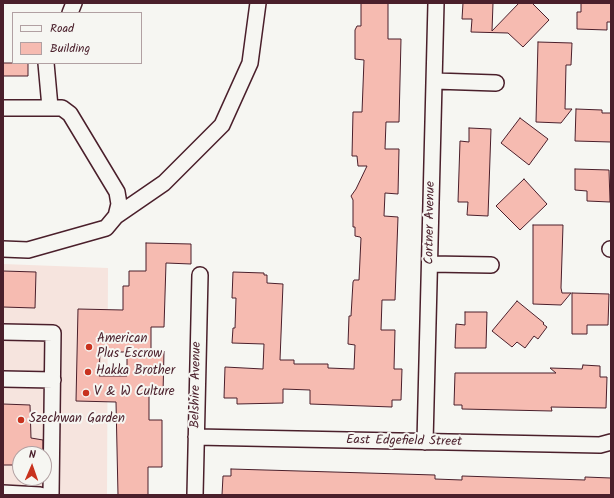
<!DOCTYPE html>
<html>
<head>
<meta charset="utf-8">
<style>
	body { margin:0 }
	#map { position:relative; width:614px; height:498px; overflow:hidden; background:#f6f6f2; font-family:Kalam,sans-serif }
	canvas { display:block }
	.frame { position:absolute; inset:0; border:4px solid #4a1f2b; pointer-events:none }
	.legend { position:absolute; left:12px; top:12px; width:130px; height:52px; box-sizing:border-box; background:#f6f6f2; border:1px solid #b1a0a2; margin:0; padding:5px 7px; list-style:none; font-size:12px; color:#4a1f2b }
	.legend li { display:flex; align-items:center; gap:8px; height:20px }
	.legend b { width:20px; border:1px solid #b1a0a2 }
	.north { position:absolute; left:12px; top:446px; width:40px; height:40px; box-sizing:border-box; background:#f6f6f2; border:1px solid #b1a0a2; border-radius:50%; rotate:2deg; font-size:11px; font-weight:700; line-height:16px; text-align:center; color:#4a1f2b }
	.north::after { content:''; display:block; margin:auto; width:14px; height:18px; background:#c8321e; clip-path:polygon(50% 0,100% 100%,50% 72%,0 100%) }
</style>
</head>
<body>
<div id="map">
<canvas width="614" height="498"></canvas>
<div class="frame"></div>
<ul class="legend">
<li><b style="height:5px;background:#f6f6f2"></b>Road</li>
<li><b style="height:11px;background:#f6bbb1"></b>Building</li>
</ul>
<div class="north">N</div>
</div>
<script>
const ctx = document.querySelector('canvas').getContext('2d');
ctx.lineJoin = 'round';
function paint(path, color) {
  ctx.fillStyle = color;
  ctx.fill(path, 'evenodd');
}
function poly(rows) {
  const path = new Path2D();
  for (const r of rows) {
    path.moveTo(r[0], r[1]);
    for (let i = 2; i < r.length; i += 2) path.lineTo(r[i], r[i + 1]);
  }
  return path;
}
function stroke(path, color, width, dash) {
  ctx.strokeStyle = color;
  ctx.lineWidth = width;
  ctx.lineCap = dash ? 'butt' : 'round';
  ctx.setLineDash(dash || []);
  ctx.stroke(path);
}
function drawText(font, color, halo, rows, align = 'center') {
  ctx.font = font + ' Kalam,sans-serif';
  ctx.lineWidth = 4;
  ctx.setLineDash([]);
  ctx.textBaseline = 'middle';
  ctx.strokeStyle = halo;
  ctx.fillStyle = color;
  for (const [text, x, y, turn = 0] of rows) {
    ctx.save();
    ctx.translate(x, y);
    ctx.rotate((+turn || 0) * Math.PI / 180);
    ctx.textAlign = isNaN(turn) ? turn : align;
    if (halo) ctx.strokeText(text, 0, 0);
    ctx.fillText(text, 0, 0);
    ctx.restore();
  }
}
const built = poly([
	[3,264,108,268,107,495,3,495],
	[20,454,44,454,44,478,20,478]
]);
const building = poly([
	[361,3,388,3,388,39,401,39,399,122,386,122,385,149,399,149,398,194,385,193,384,216,398,217,395,300,382,300,381,330,395,330,394,369,402,369,401,400,392,400,392,407,310,404,310,390,283,389,283,403,237,404,237,398,224,398,225,367,263,369,264,344,232,343,233,328,235,328,236,298,232,298,233,272,264,273,264,275,267,275,267,283,283,284,280,360,294,360,294,364,328,364,328,368,354,369,355,345,348,344,349,316,351,316,353,282,354,280,359,280,361,238,360,237,355,236,355,227,353,227,353,200,351,196,356,189,367,166,358,166,357,156,352,156,353,112,362,112,364,60,355,59,355,30,357,26,361,26,361,3],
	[463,3,493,3,492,31,519,3,532,3,549,20,523,47,508,33,471,32,472,19,462,19,463,3],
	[581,3,611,3,611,22,607,22,607,30,577,29,577,12,581,12,581,3],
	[538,42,572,43,571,65,566,65,565,109,572,109,561,123,536,122,538,42],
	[3,63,28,63,28,76,3,76,3,63],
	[576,109,602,110,602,113,611,113,611,142,575,141,576,109],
	[520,118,548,139,529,165,501,143,520,118],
	[469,128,491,129,488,216,467,215,468,202,458,202,460,141,469,142,469,128],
	[575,169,609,170,610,202,587,201,587,191,575,190,575,169],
	[524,179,547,204,520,230,496,206,524,179],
	[533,225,563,225,561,288,562,293,571,293,561,305,533,304,533,225],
	[146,243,191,244,191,264,166,263,164,327,151,327,151,351,164,351,163,394,149,393,149,420,162,420,162,467,148,467,148,495,118,495,116,402,76,401,78,309,123,310,123,286,129,286,129,271,146,271,146,243],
	[100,352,127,352,127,376,99,376,100,352],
	[3,271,36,272,35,308,3,307,3,271],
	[572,293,609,294,608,325,587,325,587,334,572,334,572,293],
	[517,301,544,323,543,324,547,327,538,339,534,336,525,348,517,342,512,347,492,331,517,301],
	[465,312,487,312,486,348,455,348,456,324,465,325,465,312],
	[583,365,600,366,600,377,607,377,606,408,551,407,552,411,462,409,462,405,454,405,455,373,556,373,550,368,582,369,583,365],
	[3,404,30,405,31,438,43,440,43,454,20,454,20,465,3,465,3,404],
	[231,469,435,475,435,479,462,480,462,476,585,480,585,477,611,478,611,495,222,495,223,476,231,476,231,469]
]);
const minor = poly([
	[70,13,74,3],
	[46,63,50,107],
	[435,81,496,83],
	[3,108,62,108,70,114,117,192,119,204,116,216,106,228,28,250,3,249],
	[116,216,164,183,222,125,250,63,258,3],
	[610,249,611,249],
	[430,264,491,265],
	[3,332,53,333,51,495],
	[3,379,53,380],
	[196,437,600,445,611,442],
	[425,442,436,3],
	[3,493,40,495],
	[195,495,200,275]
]);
const markers = [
	[89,347,4,"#c8321e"],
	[88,372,4,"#c8321e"],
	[86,393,4,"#c8321e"],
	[21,420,4,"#c8321e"]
];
const streetNames = [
	["Cortner Avenue",431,223,-89],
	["Belshire Avenue",197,385,-89],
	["East Edgefield Street",404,442,1]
];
const poiNames = [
	["American",97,340],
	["Plus Escrow",97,355],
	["Hakka Brother",96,372],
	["V & W Culture",94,393],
	["Szechwan Garden",29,420]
];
paint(built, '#f6e4de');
paint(building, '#f6bbb1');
stroke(building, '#4a1f2b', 1);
stroke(minor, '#4a1f2b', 18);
stroke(minor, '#f6f6f2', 15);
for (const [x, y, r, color] of markers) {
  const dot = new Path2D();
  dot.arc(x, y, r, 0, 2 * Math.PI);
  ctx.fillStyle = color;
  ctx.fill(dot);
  stroke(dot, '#f6f6f2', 1.5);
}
drawText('13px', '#4a1f2b', '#f6f6f2', streetNames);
drawText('13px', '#4a1f2b', '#f6f6f2', poiNames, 'left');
</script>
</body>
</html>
